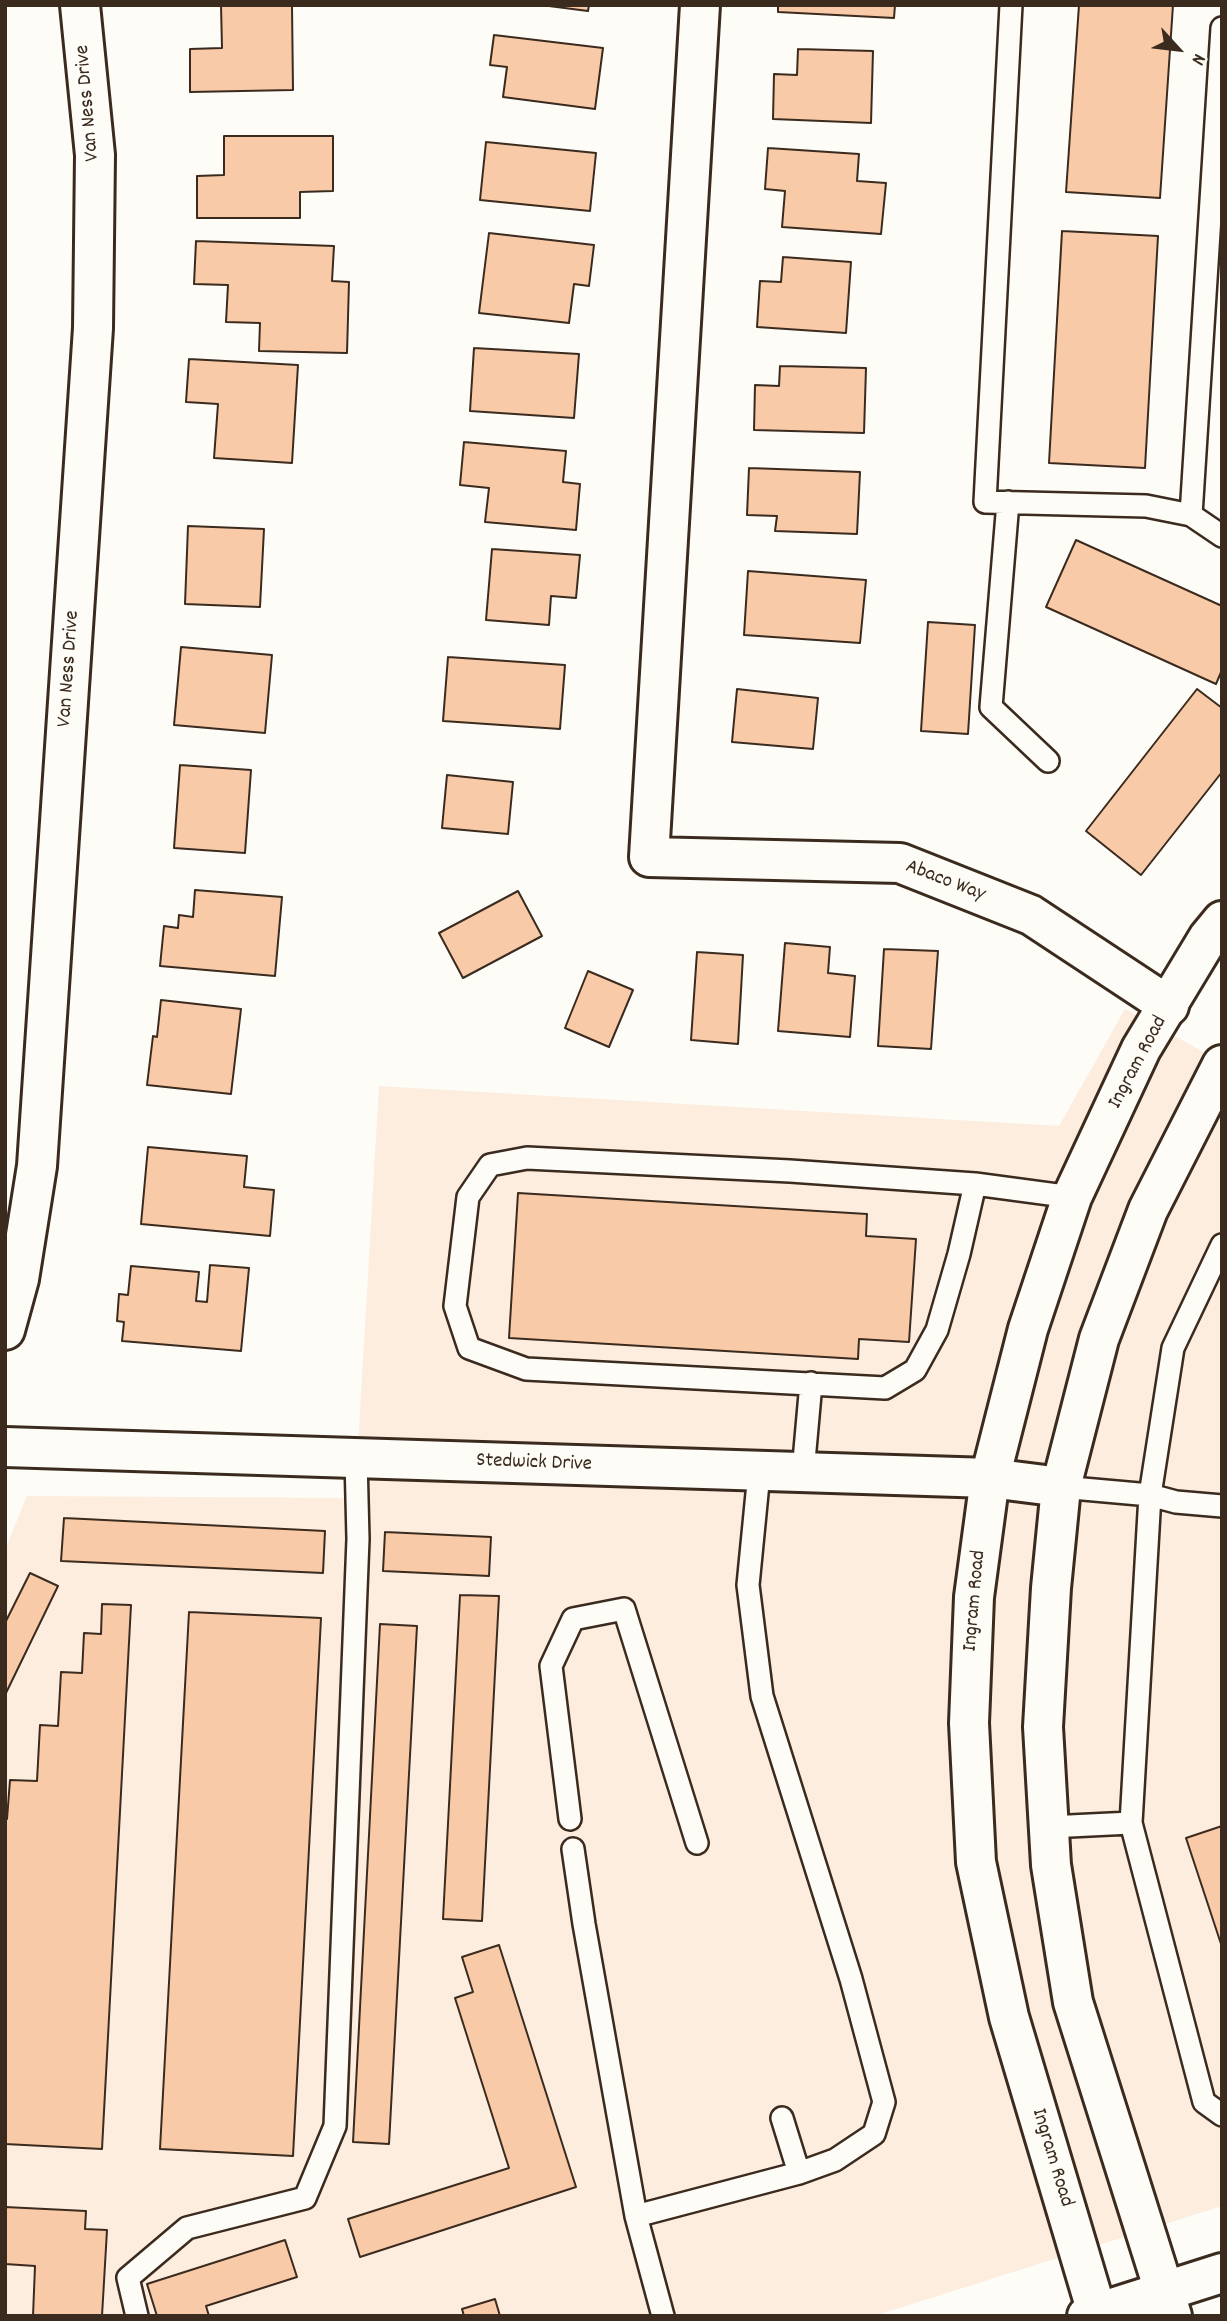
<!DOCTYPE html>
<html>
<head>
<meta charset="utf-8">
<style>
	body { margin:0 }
	#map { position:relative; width:1227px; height:2321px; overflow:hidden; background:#fdfcf7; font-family:Dekko,sans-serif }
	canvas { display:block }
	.frame { position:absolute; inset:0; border:7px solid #3b2a1e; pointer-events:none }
	.north { position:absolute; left:1143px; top:14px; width:70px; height:70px; -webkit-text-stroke:5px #fdfcf7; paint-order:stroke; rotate:117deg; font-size:19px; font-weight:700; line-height:28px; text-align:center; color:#3b2a1e }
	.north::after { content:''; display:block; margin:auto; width:24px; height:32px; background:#3b2a1e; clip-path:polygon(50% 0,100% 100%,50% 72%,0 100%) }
</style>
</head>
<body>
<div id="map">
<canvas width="1227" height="2321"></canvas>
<div class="frame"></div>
<div class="north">N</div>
</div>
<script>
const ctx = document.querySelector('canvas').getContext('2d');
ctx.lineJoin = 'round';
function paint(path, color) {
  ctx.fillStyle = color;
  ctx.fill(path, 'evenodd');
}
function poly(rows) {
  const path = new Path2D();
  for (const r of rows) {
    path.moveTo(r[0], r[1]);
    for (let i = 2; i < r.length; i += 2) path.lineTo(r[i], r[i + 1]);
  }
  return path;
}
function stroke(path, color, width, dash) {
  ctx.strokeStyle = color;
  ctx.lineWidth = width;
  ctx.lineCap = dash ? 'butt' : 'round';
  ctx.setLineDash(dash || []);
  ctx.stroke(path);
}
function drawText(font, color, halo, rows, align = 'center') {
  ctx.font = font + ' Dekko,sans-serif';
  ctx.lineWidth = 7;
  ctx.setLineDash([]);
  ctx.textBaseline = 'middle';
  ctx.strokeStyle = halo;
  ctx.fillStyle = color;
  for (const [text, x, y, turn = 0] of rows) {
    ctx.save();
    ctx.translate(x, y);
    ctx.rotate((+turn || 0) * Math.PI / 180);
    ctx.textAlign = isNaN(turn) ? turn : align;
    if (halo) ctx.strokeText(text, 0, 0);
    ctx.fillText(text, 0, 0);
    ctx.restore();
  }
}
const built = poly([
	[1125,1009,1222,1062,1222,2206,874,2316,5,2316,5,1550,27,1496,355,1498,379,1086,1059,1126]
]);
const building = poly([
	[221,5,292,5,293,90,190,92,190,49,222,48,221,5],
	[541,5,589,5,588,11,541,5],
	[778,5,895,5,894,18,778,12,778,5],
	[1079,5,1173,5,1160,198,1066,192,1079,5],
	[494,35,603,48,595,109,503,97,507,67,490,65,494,35],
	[798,49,873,51,871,123,773,119,774,74,797,75,798,49],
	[224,136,333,136,333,191,300,192,300,218,197,218,197,176,224,175,224,136],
	[486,142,596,153,590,211,480,200,486,142],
	[768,148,859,154,857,181,886,183,881,234,782,227,785,191,765,189,768,148],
	[1062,231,1158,236,1145,468,1049,463,1062,231],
	[489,233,594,245,589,286,574,284,569,323,479,313,489,233],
	[196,241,334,246,332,281,349,282,347,353,259,351,260,323,226,322,228,285,194,284,196,241],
	[783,257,851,262,846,333,757,327,760,281,781,282,783,257],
	[474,348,579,354,574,418,470,411,474,348],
	[189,359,298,365,292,463,214,458,218,404,186,402,189,359],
	[780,366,866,368,864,433,754,430,755,385,779,386,780,366],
	[464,442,566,451,563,482,580,484,576,530,485,522,489,488,460,485,464,442],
	[749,468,860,472,857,534,775,531,777,516,747,515,749,468],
	[188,526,264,529,260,607,185,604,188,526],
	[1076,540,1222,606,1222,670,1216,684,1046,607,1076,540],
	[492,549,580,555,576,598,551,596,549,625,486,620,492,549],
	[748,571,866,580,860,643,744,635,748,571],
	[928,622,975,625,968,734,921,731,928,622],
	[181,647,272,655,265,733,174,725,181,647],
	[448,657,565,665,560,729,443,721,448,657],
	[737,689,818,698,813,749,732,742,737,689],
	[1197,689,1222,708,1222,772,1141,875,1086,831,1197,689],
	[180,765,251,770,245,853,174,848,180,765],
	[447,775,513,782,508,834,442,828,447,775],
	[195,890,282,897,275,976,160,966,164,926,178,928,179,915,193,917,195,890],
	[518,891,542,936,463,978,439,933,518,891],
	[785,943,830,947,828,973,855,976,850,1037,778,1031,785,943],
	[884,949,938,951,931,1049,878,1046,884,949],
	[697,952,743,955,738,1044,691,1040,697,952],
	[588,971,633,990,609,1047,565,1028,588,971],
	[161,1000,241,1009,231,1094,147,1085,153,1036,157,1037,161,1000],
	[148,1147,247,1156,244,1187,274,1190,270,1236,141,1224,148,1147],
	[518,1193,867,1214,866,1236,916,1239,909,1342,859,1339,858,1359,509,1338,518,1193],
	[210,1265,249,1268,241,1351,122,1341,124,1322,117,1321,119,1294,128,1295,131,1266,199,1272,196,1301,207,1302,210,1265],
	[64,1518,325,1531,323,1573,61,1561,64,1518],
	[385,1532,491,1537,489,1576,383,1571,385,1532],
	[30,1573,58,1586,5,1695,5,1623,30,1573],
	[460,1595,499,1596,482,1921,443,1919,460,1595],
	[102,1604,131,1605,102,2149,5,2144,5,1819,7,1819,10,1780,37,1781,40,1725,58,1726,61,1672,82,1673,84,1633,101,1634,102,1604],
	[189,1612,321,1618,293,2156,160,2149,189,1612],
	[380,1624,417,1626,389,2144,353,2142,380,1624],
	[1222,1826,1222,1947,1186,1838,1222,1826],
	[499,1945,576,2187,360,2257,348,2219,509,2168,455,1998,473,1992,462,1957,499,1945],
	[5,2207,86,2211,85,2229,107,2230,102,2316,33,2316,35,2266,5,2264,5,2207],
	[285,2240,297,2277,206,2306,209,2316,157,2316,147,2284,285,2240],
	[495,2299,500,2316,464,2316,462,2309,495,2299]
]);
const service = poly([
	[1011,5,985,502,1146,506,1191,515,1222,536],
	[1008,502,991,707,1048,761],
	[1191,515,1222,28],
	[975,1184,959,1254,937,1330,915,1370,885,1388,526,1369,469,1348,455,1306,468,1197,490,1165,527,1158,790,1171,975,1184,1072,1197],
	[803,1472,811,1383],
	[1061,1487,1150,1495,1173,1348,1222,1245],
	[570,1819,551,1666,573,1619,624,1609,697,1843],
	[1131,1823,1204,2102,1222,2115],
	[1049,1827,1131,1823,1150,1495,1176,1502,1222,1506],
	[573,1849,584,1924,636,2216,663,2316],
	[782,2118,799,2173],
	[636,2216,799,2173,835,2160,874,2134,884,2102,851,1979,762,1696,748,1585,759,1473],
	[137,2316,128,2278,187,2228,305,2198,335,2126,358,1539,356,1459]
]);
const minor = poly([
	[700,5,649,857,900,863,1031,915,1169,1006],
	[5,1330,19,1279,37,1166,93,328,95,155,80,5],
	[5,1447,990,1478,1061,1487]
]);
const tertiary = poly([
	[1098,2316,1009,2017,976,1862,969,1723,974,1597,990,1478,1028,1329,1072,1197,1141,1049,1208,938,1222,921],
	[1172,2316,1073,2002,1051,1865,1043,1727,1051,1588,1061,1487,1099,1339,1148,1210,1222,1065]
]);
const secondary = poly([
	[1087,2316,1222,2273]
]);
const streetNames = [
	["Van Ness Drive",89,103,-95],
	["Van Ness Drive",70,669,-86],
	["Abaco Way",945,882,21],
	["Ingram Road",1139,1063,-62],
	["Stedwick Drive",534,1464,2],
	["Ingram Road",976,1601,-85],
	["Ingram Road",1051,2158,73]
];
paint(built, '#fceddf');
paint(building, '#f9caa8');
stroke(building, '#3b2a1e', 2);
stroke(service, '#3b2a1e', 26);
stroke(minor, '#3b2a1e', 44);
stroke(tertiary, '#3b2a1e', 44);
stroke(secondary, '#3b2a1e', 44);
stroke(service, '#fdfcf7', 21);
stroke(minor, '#fdfcf7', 38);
stroke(tertiary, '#fdfcf7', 38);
stroke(secondary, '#fdfcf7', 38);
drawText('21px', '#3b2a1e', '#fdfcf7', streetNames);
</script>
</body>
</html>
